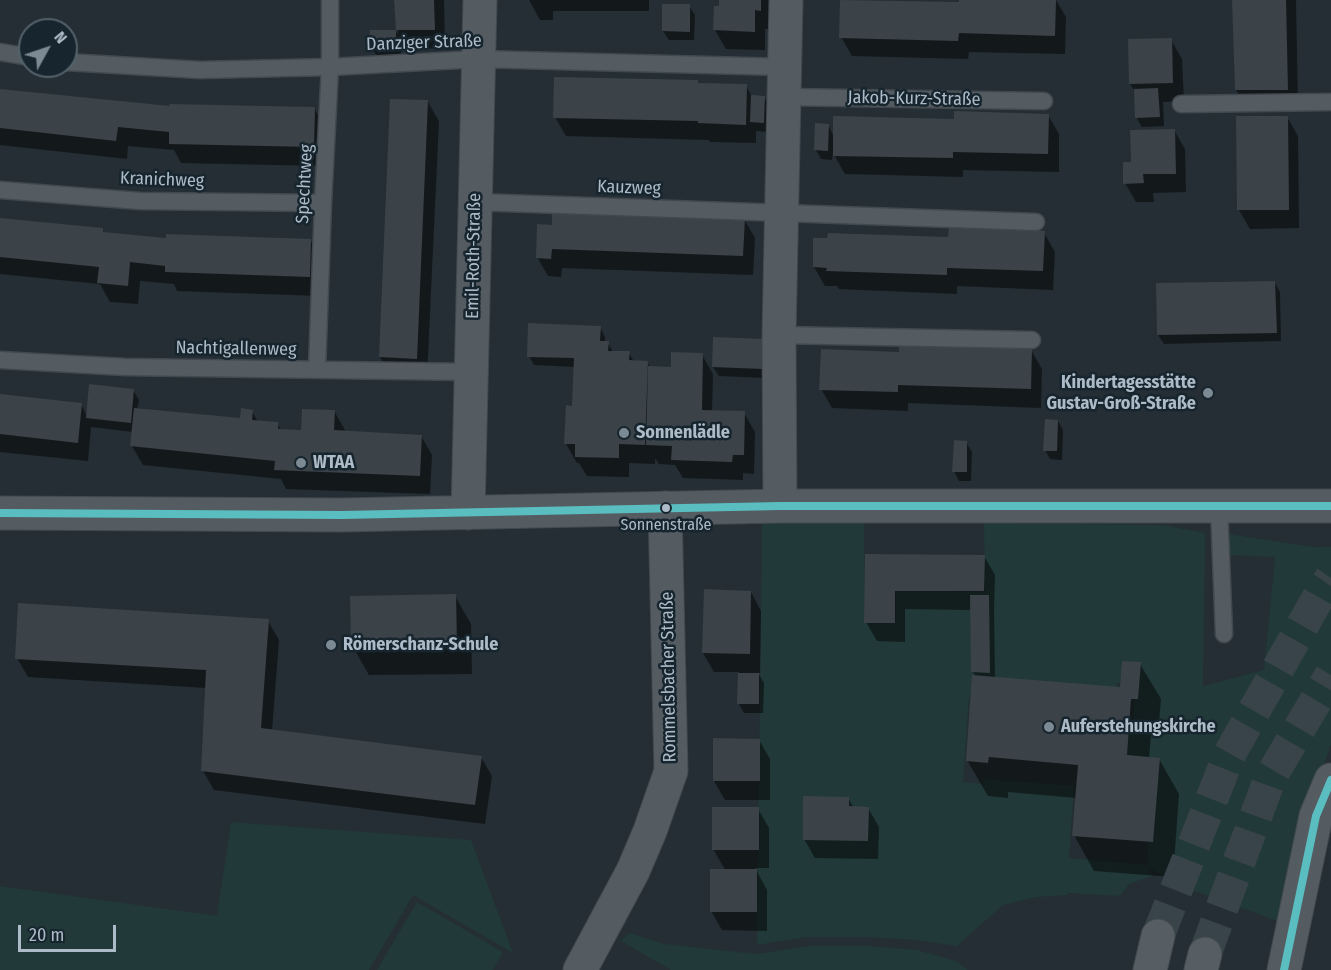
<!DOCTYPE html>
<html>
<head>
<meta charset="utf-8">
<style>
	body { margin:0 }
	#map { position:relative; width:1331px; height:970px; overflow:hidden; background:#242e34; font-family:"Fira Sans Condensed",sans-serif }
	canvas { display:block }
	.north { position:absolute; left:18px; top:18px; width:60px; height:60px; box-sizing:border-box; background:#17252e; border:2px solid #53616b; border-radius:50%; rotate:50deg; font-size:16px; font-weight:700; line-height:24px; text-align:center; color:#acbbc7 }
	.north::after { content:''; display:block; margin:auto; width:21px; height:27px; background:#7c8a94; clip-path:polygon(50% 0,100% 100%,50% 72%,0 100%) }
	.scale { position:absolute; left:18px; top:925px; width:98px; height:27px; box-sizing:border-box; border:3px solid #acbbc7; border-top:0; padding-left:8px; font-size:18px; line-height:21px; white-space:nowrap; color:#acbbc7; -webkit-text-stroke:4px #17252e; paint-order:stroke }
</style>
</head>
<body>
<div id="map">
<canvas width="1331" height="970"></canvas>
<div class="north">N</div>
<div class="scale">20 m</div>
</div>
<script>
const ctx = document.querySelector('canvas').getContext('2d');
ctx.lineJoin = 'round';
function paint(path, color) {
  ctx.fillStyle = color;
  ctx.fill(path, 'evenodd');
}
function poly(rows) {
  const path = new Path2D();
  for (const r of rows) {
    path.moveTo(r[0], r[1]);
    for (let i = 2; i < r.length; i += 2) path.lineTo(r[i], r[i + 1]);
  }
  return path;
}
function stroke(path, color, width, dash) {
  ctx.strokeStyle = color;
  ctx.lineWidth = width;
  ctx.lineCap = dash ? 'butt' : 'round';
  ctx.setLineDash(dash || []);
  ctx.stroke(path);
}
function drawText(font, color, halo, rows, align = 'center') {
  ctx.font = font + ' "Fira Sans Condensed",sans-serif';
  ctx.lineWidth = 5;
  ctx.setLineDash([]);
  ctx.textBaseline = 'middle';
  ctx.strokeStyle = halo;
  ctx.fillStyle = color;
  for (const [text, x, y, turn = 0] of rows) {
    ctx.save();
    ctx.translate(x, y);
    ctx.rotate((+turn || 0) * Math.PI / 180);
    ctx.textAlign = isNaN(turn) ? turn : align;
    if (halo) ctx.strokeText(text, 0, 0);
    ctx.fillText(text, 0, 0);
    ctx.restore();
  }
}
const green = poly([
	[762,523,864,523,865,623,896,623,896,591,985,592,984,523,1163,525,1205,533,1203,686,1264,670,1275,557,1229,555,1228,534,1313,547,1331,547,1331,744,1308,812,1283,923,1172,883,1148,866,1152,876,1129,884,1120,896,1067,893,1067,895,1037,897,1003,905,957,946,916,940,867,937,807,937,757,945],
	[1117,683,1136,685,1133,723,1124,722,1120,779,1153,782,1147,865,1069,858,1074,786,984,779,983,784,963,782,969,697,1115,709],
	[231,822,471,840,513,953,413,895,369,970,0,970,0,886,217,916],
	[417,902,503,952,493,970,377,970],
	[629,933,664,944,756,954,809,946,867,946,917,950,956,961,968,970,671,970,621,941]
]);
const shadow = poly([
	[396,0,444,0,445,48,409,49,401,35,401,55,376,55,371,45,396,32,398,34],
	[529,0,649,0,649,11,553,11,553,20,540,20],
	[721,0,772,0,771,29,765,29,765,50,726,49,715,30,721,8],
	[961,0,1056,0,1066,17,1065,54,969,52,968,59,852,56,841,37,961,3],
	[1234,0,1296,0,1298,108,1247,109,1236,90],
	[689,6,695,15,694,40,669,40,663,31],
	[1171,40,1182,59,1184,101,1163,102,1164,126,1142,127,1136,117,1136,93,1130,84],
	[698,82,699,85,746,86,752,97,764,97,769,106,769,132,756,131,756,143,710,142,709,140,566,136,555,117],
	[0,90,171,108,314,108,325,127,324,166,181,163,174,150,128,146,127,159,0,145],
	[428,102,439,121,427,377,391,376,380,357],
	[1048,115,1059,134,1059,172,963,170,963,177,845,174,833,153,832,160,821,159,816,150,828,125,834,137,955,120],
	[1287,117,1298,136,1299,228,1250,229,1239,210,1238,118],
	[1174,130,1185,149,1186,192,1153,193,1154,202,1136,202,1125,183,1132,163],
	[0,219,102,229,104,233,168,239,310,240,321,259,320,296,177,291,174,284,140,281,138,304,110,302,100,284,0,274],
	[744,219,755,238,753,275,562,268,561,277,548,276,537,257,539,226],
	[1044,233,1055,252,1053,290,957,286,957,294,839,289,837,286,825,286,814,267,950,239],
	[1275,283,1280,292,1281,341,1164,344,1158,335],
	[600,327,605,337,605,343,608,343,613,352,629,353,634,362,647,362,650,367,672,368,702,355,713,374,712,412,744,413,755,432,754,474,743,473,743,480,683,478,675,465,659,464,655,458,655,464,629,463,629,477,587,476,579,463,577,463,566,444,573,407,575,367,534,365,529,356],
	[763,340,767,378,719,376,713,367],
	[1031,350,1042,369,1041,408,908,403,908,411,832,408,821,389,901,353],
	[133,390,139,400,137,410,242,420,252,411,258,422,277,424,281,430,303,431,334,411,345,430,345,432,421,436,432,455,430,494,286,489,281,479,143,465,132,446,133,432,91,427,88,461,0,452,0,396,81,404,87,416],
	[1058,421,1063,430,1062,460,1050,459,1045,450],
	[966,442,972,452,971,481,959,481,954,471],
	[866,555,984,556,995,575,994,610,995,678,1121,689,1140,664,1161,699,1158,734,1151,734,1149,758,1159,759,1179,794,1173,877,1094,871,1074,835,1077,798,1008,792,1008,798,988,796,967,760,976,677,973,672,972,610,905,609,905,642,877,641,866,622],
	[751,592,761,611,760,673,758,673,764,683,763,713,744,713,739,704,739,672,714,672,703,653],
	[455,596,471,624,472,674,369,675,353,647,352,597],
	[268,621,279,640,272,731,481,757,492,776,485,824,214,790,203,771,206,688,28,677,17,658],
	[759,740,770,759,770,800,725,800,714,781],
	[848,798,854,808,868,808,879,827,878,859,815,858,804,839],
	[758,809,769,828,769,868,755,868,767,890,767,931,722,930,711,911,726,871,713,849]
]);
const building = poly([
	[394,0,434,0,435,30,396,30],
	[719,0,761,0,761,11,755,10,755,32,713,30,714,6,719,6],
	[840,0,959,2,959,0,1056,0,1055,36,959,33,958,41,839,38],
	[1232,0,1286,0,1288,90,1235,90],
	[662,4,690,4,690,32,662,31],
	[370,30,396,30,396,46,369,46],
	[1172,38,1173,83,1129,84,1128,39],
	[554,77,698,80,698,83,747,84,746,125,698,123,698,121,553,118],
	[1158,88,1160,117,1135,118,1134,89],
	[0,89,170,106,169,104,315,107,314,147,169,144,169,132,118,127,116,141,0,128],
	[751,95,765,96,764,123,750,122],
	[390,99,428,100,417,359,379,357],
	[954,111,1049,114,1048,154,953,152,953,158,833,156,833,116,954,119],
	[1236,116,1288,116,1289,210,1237,210],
	[815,123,829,124,828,151,814,150],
	[1175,129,1176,174,1143,174,1144,183,1123,184,1123,162,1131,162,1130,130],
	[552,211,745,218,743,256,552,249,551,259,536,258,537,224,552,225],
	[0,218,103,228,103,232,166,238,166,234,311,239,310,277,165,272,165,266,130,262,128,286,97,283,99,267,0,257],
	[949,228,1045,231,1043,271,947,268,947,275,826,271,827,268,813,267,813,238,827,238,828,233,948,237],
	[1275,281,1277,333,1157,335,1156,283],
	[528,323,601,326,600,341,609,341,608,351,630,351,629,360,648,361,645,445,619,444,619,458,575,457,575,444,564,444,566,405,572,406,574,358,527,357],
	[713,337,763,339,763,369,712,367],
	[899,344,1032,348,1031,389,898,385,898,392,819,390,821,349,899,352],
	[671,352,703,353,702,410,745,411,744,455,733,455,732,462,671,460,672,446,646,445,648,366,671,367],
	[89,384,134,389,131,423,86,418],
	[0,394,82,403,78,443,0,434],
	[134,408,240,418,241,408,253,410,252,420,278,422,278,429,301,430,302,409,335,410,334,430,422,435,420,476,274,470,275,461,130,446],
	[1045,419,1058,420,1057,451,1043,451],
	[954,440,967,441,967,472,952,472],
	[865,554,985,555,984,591,895,591,895,623,864,623],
	[704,589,751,591,750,654,702,653],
	[456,594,457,646,351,647,350,596],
	[970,595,989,595,990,673,971,672],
	[18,603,269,619,261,728,482,756,475,805,201,771,206,670,15,659],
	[1122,661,1141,662,1138,699,1131,699,1127,755,1160,758,1153,842,1072,836,1078,765,989,757,988,763,966,761,972,675,1120,687],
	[738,673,759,673,759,704,737,704],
	[713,738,760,739,760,781,713,781],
	[803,796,849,797,849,806,869,807,868,841,803,840],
	[712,807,759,807,759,850,712,850],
	[710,869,757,869,757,912,710,912]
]);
const primaryTunnel = poly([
	[1158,936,1229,755,1322,591,1331,578],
	[1205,954,1270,778,1331,675]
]);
const service = poly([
	[0,52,30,57],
	[66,62,200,70,330,67,479,59,784,67],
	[784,97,1044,101],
	[1181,104,1331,102],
	[0,190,140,201,323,203],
	[476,202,1036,222],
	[779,335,1032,340],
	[0,360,125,367,471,372],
	[317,369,323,203,330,67,330,0],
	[1219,506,1224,634]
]);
const minor = poly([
	[780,506,779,335,786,0],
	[0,513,342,515,780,506,1331,506],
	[468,513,480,0],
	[580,970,633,871,650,831,671,771,665,508],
	[1284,970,1316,816,1331,780]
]);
const primary = poly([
	[1150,970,1158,936],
	[1201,970,1205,954]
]);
const bus1 = poly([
	[0,513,342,515,780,506,1331,506],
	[1284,970,1316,816,1331,780]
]);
const markers = [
	[1208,393,6,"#7c8a94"],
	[624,433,6,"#7c8a94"],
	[301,463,6,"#7c8a94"],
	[666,508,5,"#acbbc7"],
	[331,645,6,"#7c8a94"],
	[1049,727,6,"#7c8a94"]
];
const busNames = [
	["Sonnenstraße",666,526]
];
const streetNames = [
	["Danziger Straße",424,43,-2],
	["Jakob-Kurz-Straße",914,99,1],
	["Kranichweg",162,180,2],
	["Spechtweg",305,184,-87],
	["Kauzweg",629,188,2],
	["Emil-Roth-Straße",474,256,-89],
	["Nachtigallenweg",236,349,1],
	["Rommelsbacher Straße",669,677,-91]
];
const poiNames = [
	["Kindertagesstätte",1196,383,"right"],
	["Gustav-Groß-Straße",1196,404,"right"],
	["Sonnenlädle",636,433],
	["WTAA",313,463],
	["Römerschanz-Schule",343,645],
	["Auferstehungskirche",1061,727]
];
paint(green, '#213938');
paint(shadow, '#0007');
paint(building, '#3b4348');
stroke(primaryTunnel, '#38434a', 33, [33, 16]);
stroke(service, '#42494e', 19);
stroke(minor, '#42494e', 35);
stroke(primary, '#414a50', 35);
stroke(service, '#545c62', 16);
stroke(minor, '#545c62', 33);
stroke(primary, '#565e64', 33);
stroke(bus1, '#5abec1', 8);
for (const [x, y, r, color] of markers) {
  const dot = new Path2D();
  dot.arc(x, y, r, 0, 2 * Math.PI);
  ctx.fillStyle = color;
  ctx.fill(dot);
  stroke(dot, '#17252e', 2);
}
drawText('16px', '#acbbc7', '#17252e', busNames);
drawText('18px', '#acbbc7', '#17252e', streetNames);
drawText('bold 18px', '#acbbc7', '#17252e', poiNames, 'left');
</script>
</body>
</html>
